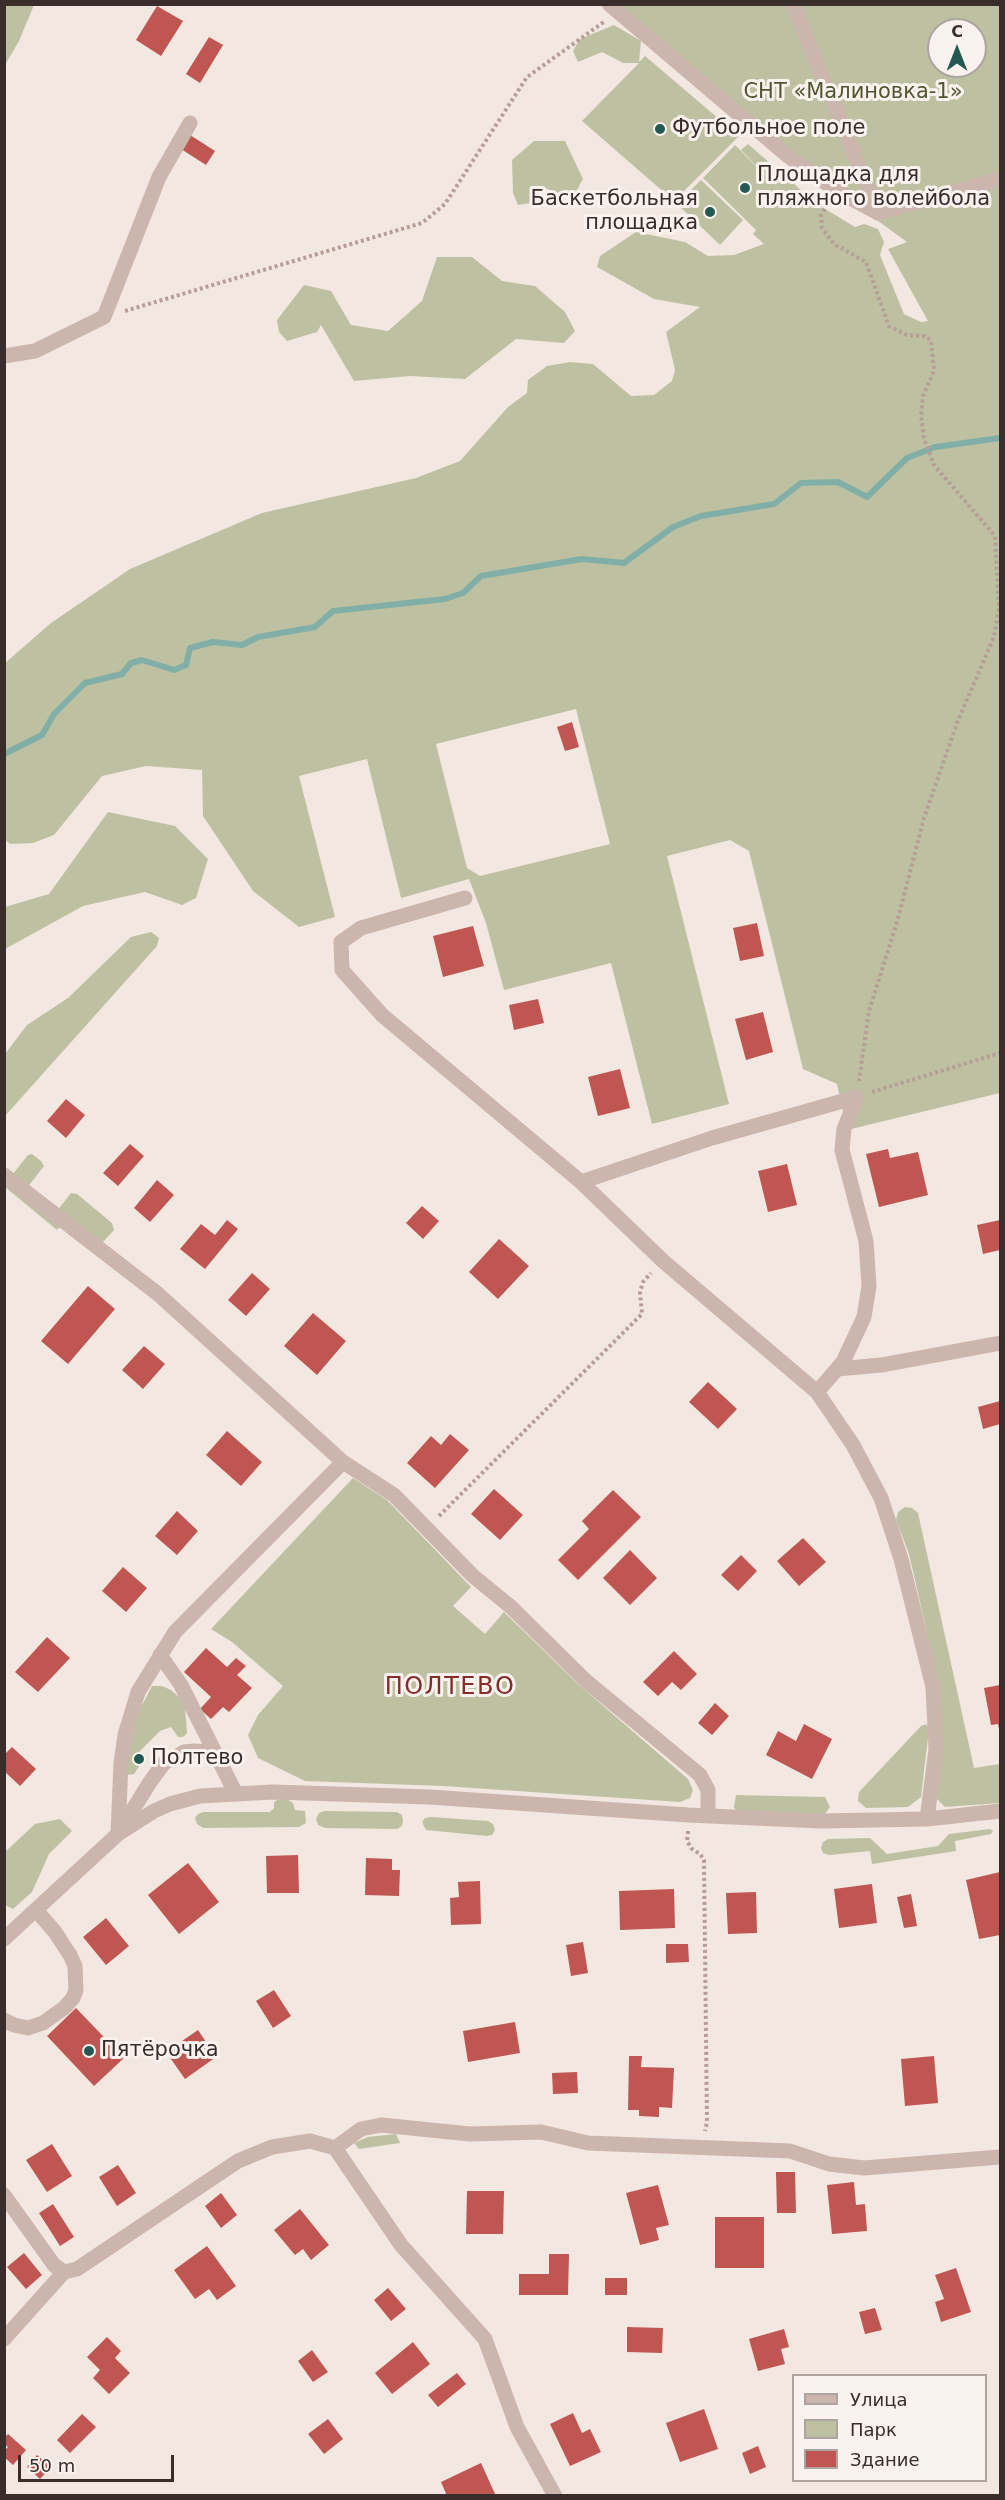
<!DOCTYPE html>
<html>
<head>
<meta charset="utf-8">
<style>
	body { margin:0 }
	#map { position:relative; width:1005px; height:2500px; overflow:hidden; background:#f3e7e1; font-family:"DejaVu Sans",sans-serif }
	canvas { display:block }
	.frame { position:absolute; inset:0; border:6px solid #392d2b; pointer-events:none }
	.legend { position:absolute; left:792px; top:2374px; width:195px; height:108px; box-sizing:border-box; background:#faf2ee; border:2px solid #ada3a0; margin:0; padding:8px 10px; list-style:none; font-size:18px; color:#392d2b }
	.legend li { display:flex; align-items:center; gap:12px; height:30px }
	.legend b { width:30px; border:2px solid #ada3a0 }
	.north { position:absolute; left:927px; top:18px; width:60px; height:60px; box-sizing:border-box; background:#faf2ee; border:2px solid #ada3a0; border-radius:50%; rotate:0deg; font-size:16px; font-weight:700; line-height:24px; text-align:center; color:#392d2b }
	.north::after { content:''; display:block; margin:auto; width:21px; height:27px; background:#225952; clip-path:polygon(50% 0,100% 100%,50% 72%,0 100%) }
	.scale { position:absolute; left:18px; top:2455px; width:156px; height:27px; box-sizing:border-box; border:3px solid #392d2b; border-top:0; padding-left:8px; font-size:18px; line-height:21px; white-space:nowrap; color:#392d2b; -webkit-text-stroke:4px #faf2ee; paint-order:stroke }
</style>
</head>
<body>
<div id="map">
<canvas width="1005" height="2500"></canvas>
<div class="frame"></div>
<ul class="legend">
<li><b style="height:8px;background:#cbb5ad"></b>Улица</li>
<li><b style="height:16px;background:#bdc1a1"></b>Парк</li>
<li><b style="height:16px;background:#c05652"></b>Здание</li>
</ul>
<div class="north">С</div>
<div class="scale">50 m</div>
</div>
<script>
const ctx = document.querySelector('canvas').getContext('2d');
ctx.lineJoin = 'round';
function paint(path, color) {
  ctx.fillStyle = color;
  ctx.fill(path, 'evenodd');
}
function poly(rows) {
  const path = new Path2D();
  for (const r of rows) {
    path.moveTo(r[0], r[1]);
    for (let i = 2; i < r.length; i += 2) path.lineTo(r[i], r[i + 1]);
  }
  return path;
}
function stroke(path, color, width, dash) {
  ctx.strokeStyle = color;
  ctx.lineWidth = width;
  ctx.lineCap = dash ? 'butt' : 'round';
  ctx.setLineDash(dash || []);
  ctx.stroke(path);
}
function drawText(font, color, halo, rows, align = 'center') {
  ctx.font = font + ' "DejaVu Sans",sans-serif';
  ctx.lineWidth = 6;
  ctx.setLineDash([]);
  ctx.textBaseline = 'middle';
  ctx.strokeStyle = halo;
  ctx.fillStyle = color;
  for (const [text, x, y, turn = 0] of rows) {
    ctx.save();
    ctx.translate(x, y);
    ctx.rotate((+turn || 0) * Math.PI / 180);
    ctx.textAlign = isNaN(turn) ? turn : align;
    if (halo) ctx.strokeText(text, 0, 0);
    ctx.fillText(text, 0, 0);
    ctx.restore();
  }
}
const green = poly([
	[5,4,34,5,19,41,5,65],
	[609,5,1000,5,1000,1093,847,1130,837,1084,803,1069,749,851,730,840,667,856,729,1104,652,1124,611,963,504,990,486,923,469,879,401,898,367,759,299,776,335,917,299,927,253,891,203,816,202,770,146,766,102,776,54,835,33,843,10,844,5,840,4,664,51,623,130,569,262,513,416,478,460,461,508,407,527,393,528,380,547,366,570,362,593,364,631,396,654,395,672,381,675,370,666,332,700,307,654,299,597,267,600,256,636,232,685,242,708,256,734,255,764,244,753,234,756,230,703,178,735,145,788,198,741,150,748,144,817,204,855,227,864,224,878,229,884,242,880,255,904,314,921,322,928,321,888,249,907,242,837,191],
	[939,30,975,30,975,66,939,66],
	[576,709,610,844,480,876,467,868,436,744],
	[614,25,641,41,639,62,645,56,739,136,674,201,582,121,639,63,623,63,602,52,578,62,573,51,580,39],
	[534,141,565,141,583,179,573,197,562,197,544,187,531,203,518,205,513,193,512,160],
	[701,180,743,220,720,245,677,204],
	[437,257,472,257,502,281,535,286,565,312,575,331,564,343,516,339,465,379,410,376,354,381,321,325,317,332,287,341,279,332,277,320,304,285,331,291,351,325,388,331,422,301],
	[108,812,175,826,208,859,196,898,182,905,145,892,83,906,5,949,5,907,49,894],
	[151,932,159,938,157,946,5,1116,5,1054,27,1025,68,998,131,937],
	[32,1154,41,1161,44,1166,27,1188,54,1215,71,1193,77,1194,112,1223,114,1230,103,1242,93,1242,67,1220,57,1230,5,1187,4,1178,8,1180,28,1155],
	[353,1478,387,1500,471,1587,453,1606,485,1634,504,1612,579,1685,688,1779,693,1790,690,1798,680,1802,443,1786,305,1781,258,1758,248,1735,258,1715,283,1686,232,1642,211,1629],
	[905,1507,912,1508,918,1513,974,1768,1000,1764,1000,1803,945,1807,937,1799,939,1685,909,1554,896,1520,898,1512],
	[152,1686,162,1686,171,1690,180,1698,185,1708,187,1733,183,1737,178,1737,171,1727,160,1731,133,1758,140,1765,134,1774,127,1775,128,1751,140,1709],
	[926,1724,929,1729,921,1797,908,1807,866,1808,858,1801,859,1792,921,1726],
	[736,1795,825,1797,830,1807,824,1815,737,1812,734,1807],
	[279,1799,287,1799,293,1803,295,1810,305,1811,306,1823,299,1827,203,1828,197,1824,195,1818,198,1814,203,1812,270,1812,274,1808,274,1802],
	[325,1811,397,1812,402,1815,403,1821,402,1826,397,1829,325,1828,318,1825,316,1819,319,1813],
	[431,1817,488,1821,493,1824,495,1830,492,1835,487,1836,426,1830,422,1822,425,1818],
	[60,1819,72,1831,49,1854,32,1892,13,1909,5,1905,5,1852,35,1824],
	[990,1829,993,1831,991,1834,955,1841,956,1851,872,1864,870,1851,829,1855,823,1853,821,1848,823,1842,828,1839,870,1838,887,1854,938,1846,949,1834],
	[396,2134,400,2143,359,2149,354,2143,368,2137]
]);
const stream = poly([
	[4,754,42,735,54,714,85,683,122,674,131,663,142,660,174,670,186,665,190,648,213,642,242,645,258,637,315,627,333,611,445,599,463,593,481,576,582,559,624,563,673,527,701,516,774,504,801,483,838,482,867,497,907,458,935,447,1000,438]
]);
const building = poly([
	[157,6,183,21,161,56,136,40],
	[209,37,223,45,200,83,186,74],
	[190,135,215,151,206,165,181,149],
	[572,722,579,747,565,751,557,727],
	[757,923,764,956,740,961,733,928],
	[473,926,484,966,443,977,433,936],
	[538,999,544,1023,514,1030,509,1005],
	[763,1012,773,1052,746,1060,735,1019],
	[620,1069,630,1108,598,1116,588,1077],
	[66,1099,85,1115,66,1138,47,1121],
	[130,1144,144,1156,118,1186,103,1173],
	[888,1149,890,1158,918,1152,928,1195,879,1207,866,1154],
	[787,1164,797,1205,768,1212,758,1171],
	[157,1180,174,1195,150,1222,134,1208],
	[422,1206,439,1221,423,1239,406,1223],
	[227,1220,238,1229,205,1269,180,1249,201,1224,215,1235],
	[1000,1220,1000,1250,983,1254,977,1225],
	[499,1239,529,1266,498,1299,469,1272],
	[252,1273,270,1289,246,1316,228,1300],
	[88,1286,115,1309,68,1364,41,1341],
	[313,1313,346,1341,317,1375,284,1346],
	[144,1346,165,1364,143,1389,122,1370],
	[708,1382,737,1409,718,1429,689,1402],
	[1000,1401,1000,1424,983,1429,978,1407],
	[227,1431,262,1462,241,1486,206,1455],
	[450,1434,469,1450,435,1488,407,1463,431,1436,441,1445],
	[494,1489,523,1515,500,1540,471,1514],
	[613,1490,641,1517,578,1580,558,1560,589,1529,582,1521],
	[177,1511,198,1531,177,1555,155,1536],
	[803,1538,826,1562,799,1586,777,1561],
	[630,1550,657,1578,630,1605,603,1578],
	[741,1555,757,1571,738,1591,721,1575],
	[123,1567,147,1588,126,1612,102,1591],
	[47,1637,70,1658,38,1692,15,1672],
	[206,1648,227,1667,236,1658,246,1666,237,1675,252,1688,229,1712,223,1707,211,1719,200,1709,211,1697,184,1672],
	[674,1651,697,1674,681,1690,672,1682,658,1696,643,1682],
	[1000,1685,1000,1729,999,1729,998,1724,991,1725,984,1688],
	[715,1703,729,1716,712,1735,698,1723],
	[804,1724,832,1739,812,1779,766,1755,778,1731,796,1741],
	[12,1747,36,1769,20,1786,4,1771,4,1755],
	[298,1855,299,1893,267,1893,266,1856],
	[366,1858,392,1859,392,1870,400,1870,399,1896,365,1895],
	[188,1863,219,1902,179,1934,148,1895],
	[1000,1872,1000,1935,979,1939,966,1880],
	[480,1881,481,1924,451,1925,450,1898,459,1897,458,1882],
	[872,1884,877,1923,839,1928,834,1889],
	[674,1889,675,1928,620,1930,619,1891],
	[756,1892,757,1933,728,1934,726,1893],
	[911,1894,917,1926,904,1928,897,1897],
	[106,1918,129,1946,106,1965,83,1937],
	[583,1942,588,1973,571,1976,566,1945],
	[666,1944,688,1944,689,1962,666,1963],
	[274,1990,291,2016,273,2028,256,2001],
	[76,2008,124,2058,94,2086,47,2036],
	[515,2022,520,2053,468,2062,463,2031],
	[198,2030,216,2057,185,2079,166,2052],
	[629,2056,642,2056,641,2067,674,2068,672,2108,659,2107,659,2117,639,2116,639,2110,628,2110],
	[934,2056,938,2103,905,2106,901,2059],
	[577,2072,578,2093,553,2094,552,2073],
	[52,2144,72,2176,47,2192,26,2160],
	[118,2165,136,2193,117,2206,99,2177],
	[776,2172,795,2172,796,2213,777,2213],
	[854,2182,856,2205,865,2204,867,2231,832,2234,827,2185],
	[658,2185,669,2225,656,2228,659,2240,640,2245,626,2193],
	[467,2191,504,2191,503,2234,466,2234],
	[221,2193,237,2215,221,2228,205,2206],
	[53,2204,74,2237,60,2246,39,2213],
	[300,2209,329,2245,311,2260,303,2249,295,2255,274,2230],
	[715,2217,764,2217,764,2268,715,2268],
	[207,2246,236,2286,217,2300,209,2289,195,2299,174,2270],
	[24,2253,42,2275,26,2289,7,2267],
	[549,2254,569,2254,568,2295,519,2295,519,2274,549,2274],
	[956,2268,971,2312,941,2322,935,2302,944,2299,935,2275],
	[605,2278,627,2278,627,2295,605,2295],
	[388,2288,406,2309,391,2321,374,2300],
	[875,2308,882,2330,865,2334,859,2312],
	[627,2327,663,2328,662,2353,627,2352],
	[784,2329,789,2347,781,2349,785,2364,758,2371,749,2339],
	[107,2337,121,2351,115,2358,130,2373,109,2394,93,2378,100,2370,87,2357],
	[413,2342,430,2364,392,2394,375,2373],
	[312,2350,328,2372,313,2382,298,2361],
	[457,2373,466,2384,438,2407,428,2395],
	[704,2409,718,2449,680,2462,666,2423],
	[573,2413,582,2433,590,2429,601,2452,570,2466,550,2424],
	[82,2414,96,2427,70,2453,57,2440],
	[328,2419,343,2439,324,2454,308,2434],
	[8,2434,26,2450,13,2465,4,2457,4,2451,8,2447,4,2444,4,2438],
	[758,2446,766,2467,750,2474,742,2453],
	[37,2455,51,2467,40,2479,27,2467],
	[481,2463,496,2496,447,2496,441,2482]
]);
const path = poly([
	[828,204,821,215,822,228,834,244,866,262,889,326,907,335,924,336,931,340,934,371,923,396,921,415,924,439,934,465,995,536,999,608,994,637,957,723,924,818,897,922,869,1011,859,1081],
	[125,311,422,223,445,204,527,77,605,21],
	[872,1092,1000,1053],
	[439,1516,642,1314,640,1292,643,1282,651,1273],
	[688,1831,687,1841,692,1849,700,1854,704,1860,707,2122,705,2131]
]);
const minor = poly([
	[609,4,788,156,837,191,878,213,1000,179],
	[793,4,878,213],
	[4,356,35,351,104,317,159,177,190,123],
	[465,898,361,928,341,942,342,970,382,1015,581,1182,663,1261,817,1392,853,1445,881,1498,901,1559,933,1687,936,1749,927,1819],
	[4,1175,158,1294,343,1462,394,1495,473,1576,511,1607,586,1681,700,1775,708,1790,708,1816],
	[581,1182,712,1138,857,1097],
	[837,1369,843,1362,864,1317,869,1286,866,1241,842,1150,844,1129,857,1097],
	[817,1392,837,1369,881,1365,1000,1343],
	[160,1655,181,1685,236,1794],
	[121,1829,150,1782,164,1763,184,1752,194,1751,211,1752,218,1756],
	[118,1834,121,1763,125,1735,138,1692,175,1632,343,1462],
	[4,1939,118,1834,154,1811,170,1804,200,1796,273,1792,430,1797,688,1815,821,1821,927,1819,1000,1811],
	[4,2020,14,2025,28,2028,43,2023,64,2008,73,1998,76,1990,75,1966,70,1955,55,1932,36,1910],
	[335,2148,361,2129,381,2125,470,2134,541,2132,588,2143,790,2151,829,2164,864,2168,1000,2157],
	[4,2195,54,2265,64,2272,77,2269,238,2161,272,2147,310,2141,335,2148,401,2245,485,2339,517,2427,555,2496],
	[4,2339,64,2272]
]);
const markers = [
	[660,129,6,"#225952"],
	[745,188,6,"#225952"],
	[710,212,6,"#225952"],
	[139,1759,6,"#225952"],
	[89,2051,6,"#225952"]
];
const parkNames = [
	["СНТ «Малиновка-1»",853,93]
];
const poiNames = [
	["Футбольное поле",672,129],
	["Площадка для",757,176],
	["пляжного волейбола",757,200],
	["Баскетбольная",698,200,"right"],
	["площадка",698,224,"right"],
	["Полтево",151,1759],
	["Пятёрочка",101,2051]
];
const quarterNames = [
	["ПОЛТЕВО",450,1688]
];
paint(green, '#bdc1a1');
stroke(stream, '#81afa7', 6);
paint(building, '#c05652');
stroke(path, '#b69e97', 4, [3, 3]);
stroke(minor, '#cbb5ad', 15);
for (const [x, y, r, color] of markers) {
  const dot = new Path2D();
  dot.arc(x, y, r, 0, 2 * Math.PI);
  ctx.fillStyle = color;
  ctx.fill(dot);
  stroke(dot, '#faf2ee', 2);
}
drawText('21px', '#505730', '#faf2ee', parkNames);
drawText('21px', '#392d2b', '#faf2ee', poiNames, 'left');
ctx.letterSpacing = '1.5px';
drawText('24px', '#852b28', '#faf2ee', quarterNames);
ctx.letterSpacing = '0px';
</script>
</body>
</html>
